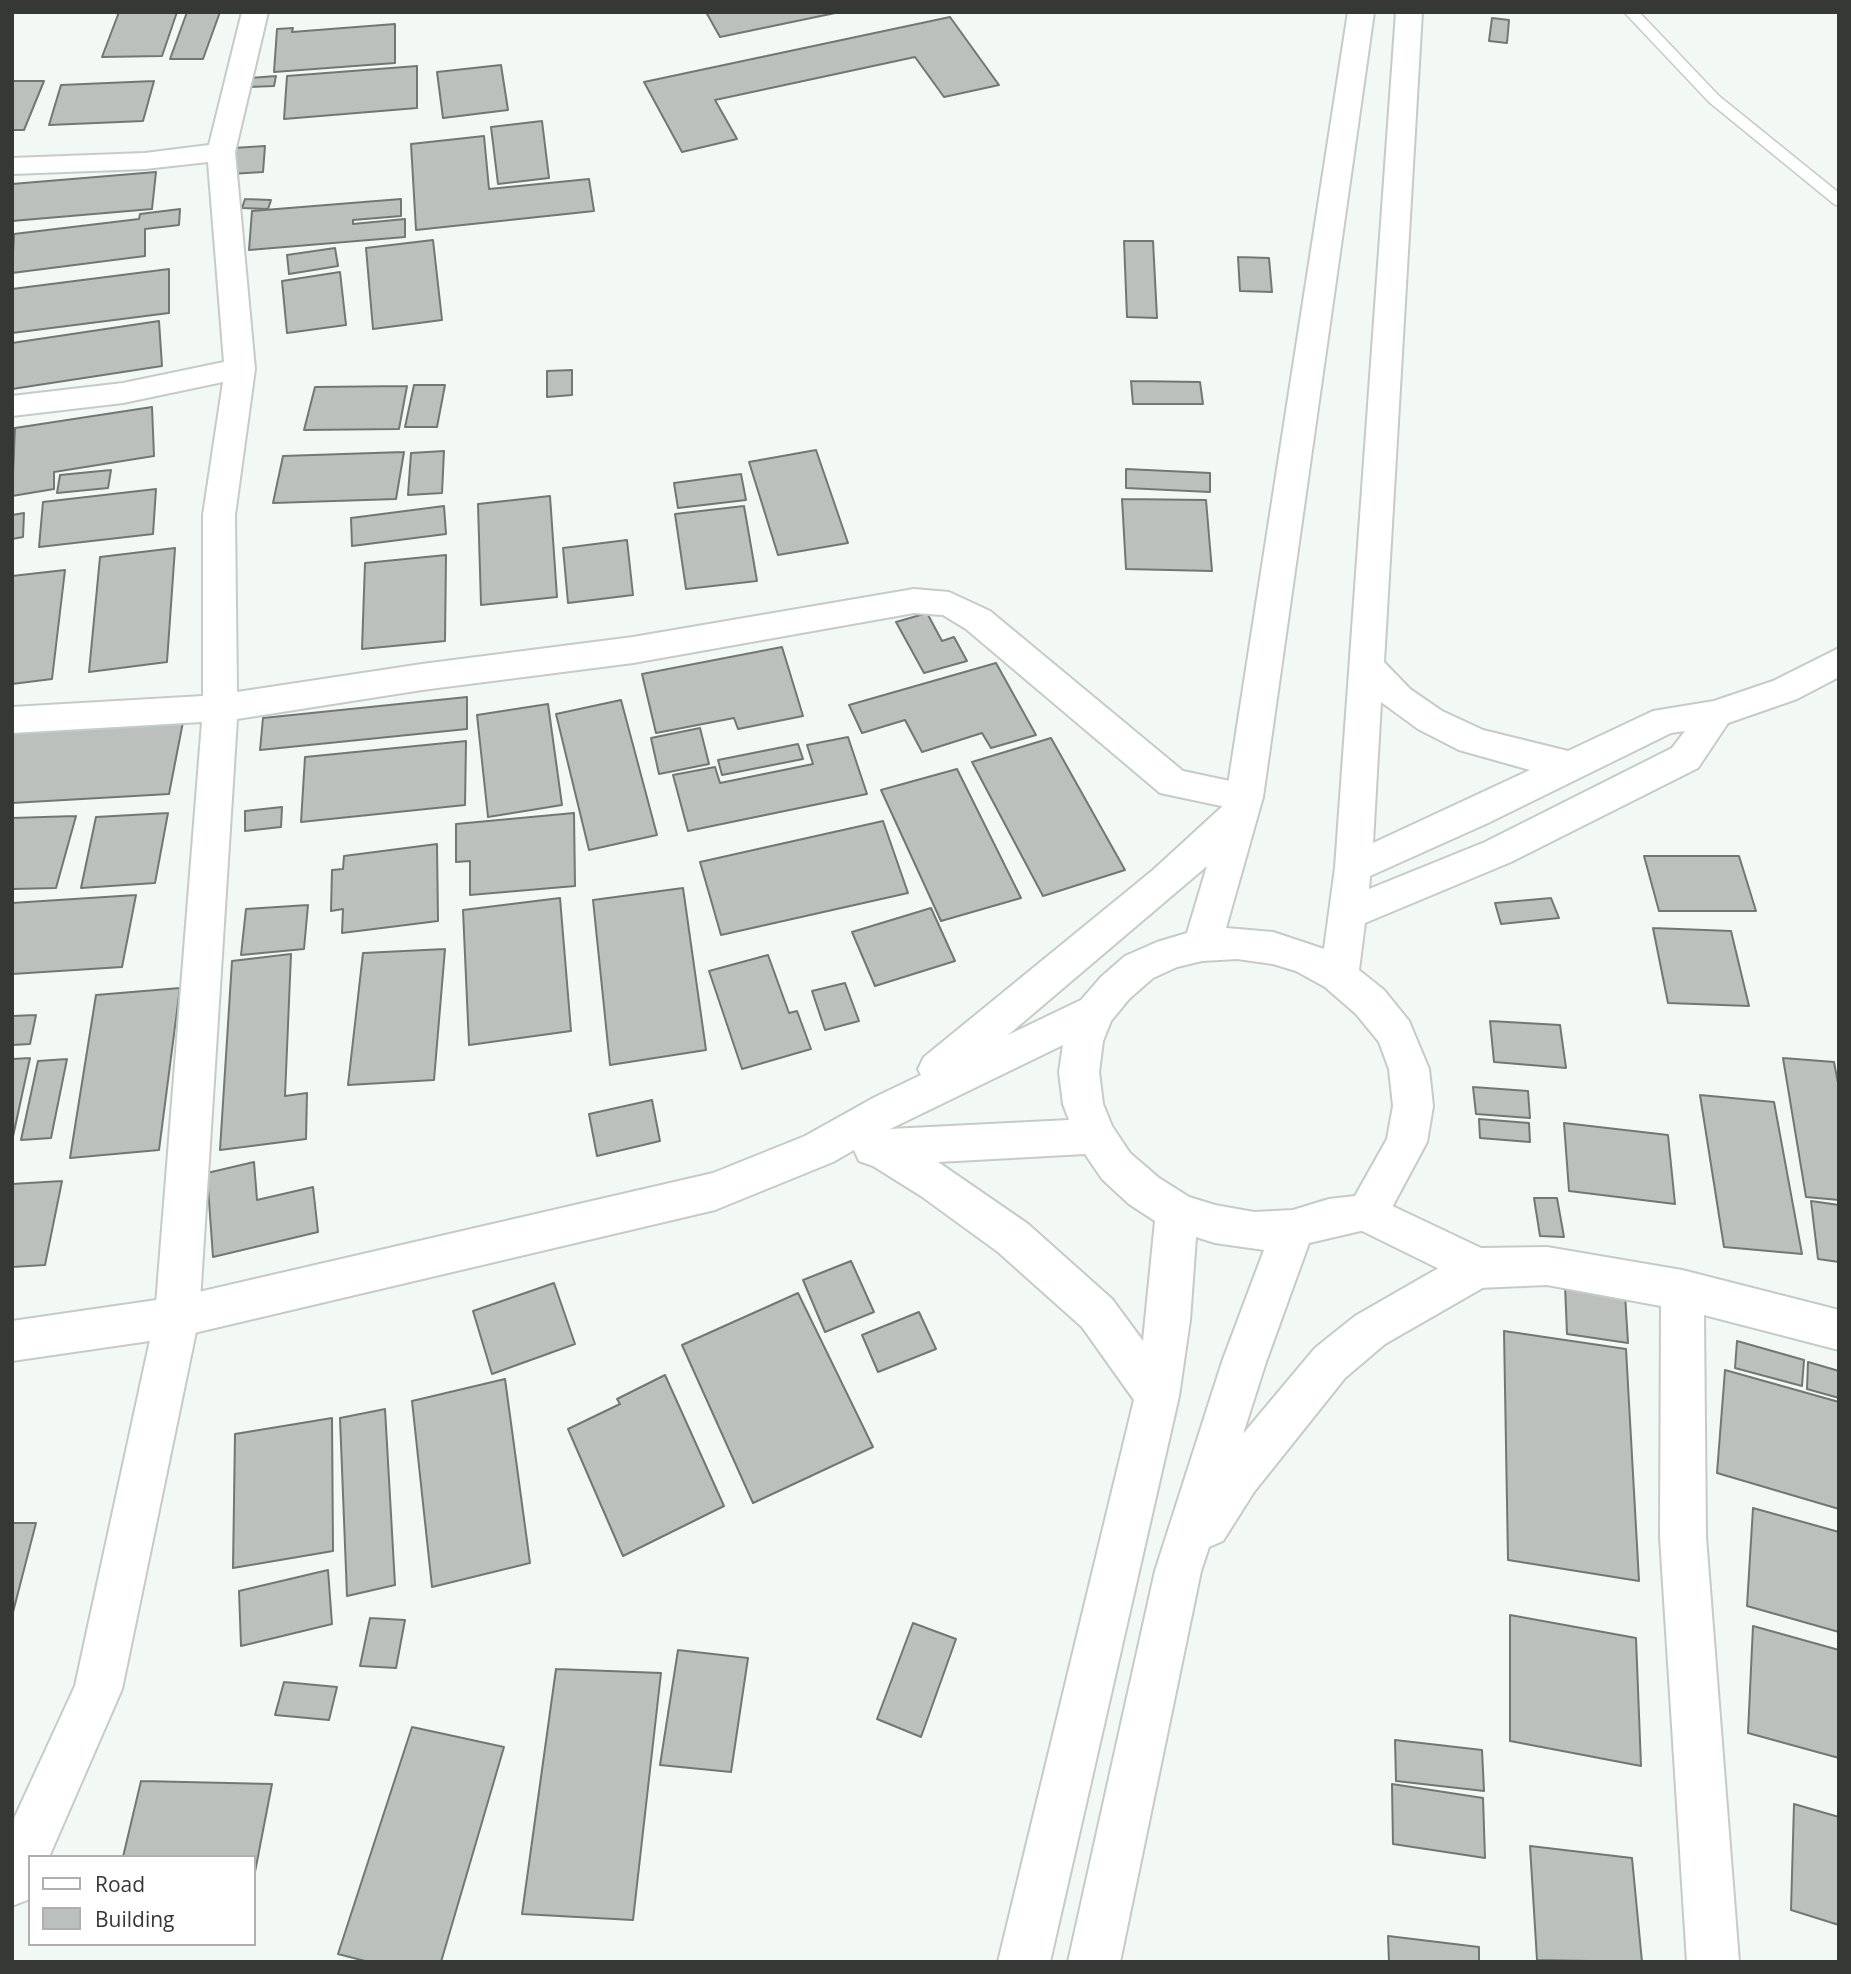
<!DOCTYPE html>
<html>
<head>
<meta charset="utf-8">
<style>
	body { margin:0 }
	#map { position:relative; width:1851px; height:1974px; overflow:hidden; background:#f2f8f4; font-family:"Open Sans",sans-serif }
	canvas { display:block }
	.frame { position:absolute; inset:0; border:14px solid #363836; pointer-events:none }
	.legend { position:absolute; left:28px; top:1855px; width:228px; height:91px; box-sizing:border-box; background:#fff; border:2px solid #afafaf; margin:0; padding:9px 12px; list-style:none; font-size:21px; color:#363836 }
	.legend li { display:flex; align-items:center; gap:14px; height:35px }
	.legend b { width:35px; border:2px solid #afafaf }
</style>
</head>
<body>
<div id="map">
<canvas width="1851" height="1974"></canvas>
<div class="frame"></div>
<ul class="legend">
<li><b style="height:9px;background:#fff"></b>Road</li>
<li><b style="height:19px;background:#bbc0bc"></b>Building</li>
</ul>
</div>
<script>
const ctx = document.querySelector('canvas').getContext('2d');
ctx.lineJoin = 'round';
function paint(path, color) {
  ctx.fillStyle = color;
  ctx.fill(path, 'evenodd');
}
function poly(rows) {
  const path = new Path2D();
  for (const r of rows) {
    path.moveTo(r[0], r[1]);
    for (let i = 2; i < r.length; i += 2) path.lineTo(r[i], r[i + 1]);
  }
  return path;
}
function stroke(path, color, width, dash) {
  ctx.strokeStyle = color;
  ctx.lineWidth = width;
  ctx.lineCap = dash ? 'butt' : 'round';
  ctx.setLineDash(dash || []);
  ctx.stroke(path);
}
const building = poly([
	[119,12,177,12,162,56,102,57,119,12],
	[187,12,220,12,203,59,170,59,187,12],
	[706,12,840,12,720,37,706,12],
	[950,17,999,85,944,97,915,57,715,100,737,139,682,152,644,82,950,17],
	[1492,18,1509,20,1507,43,1489,41,1492,18],
	[395,24,395,63,274,72,277,29,293,28,292,32,395,24],
	[501,65,508,110,443,118,437,72,501,65],
	[417,66,417,108,284,119,287,76,417,66],
	[276,76,274,86,249,87,250,78,276,76],
	[12,81,44,81,24,130,12,130,12,81],
	[154,81,143,121,49,125,61,85,154,81],
	[542,121,549,178,498,184,491,127,542,121],
	[484,136,489,189,589,179,594,211,416,230,411,144,484,136],
	[265,146,263,172,230,174,233,148,265,146],
	[156,172,152,209,12,221,12,184,156,172],
	[245,199,271,200,268,209,242,208,245,199],
	[401,199,401,216,353,220,353,224,405,219,405,237,249,250,252,211,401,199],
	[180,209,179,225,145,229,145,256,12,273,14,234,139,219,140,214,180,209],
	[433,240,442,320,373,329,366,248,433,240],
	[1124,241,1153,241,1157,318,1127,317,1124,241],
	[335,248,338,266,289,274,287,255,335,248],
	[1238,257,1269,258,1272,292,1240,291,1238,257],
	[169,269,169,313,12,333,12,289,169,269],
	[340,272,346,325,287,333,282,281,340,272],
	[159,321,162,366,12,389,12,343,159,321],
	[572,370,572,395,547,397,547,371,572,370],
	[1131,381,1200,382,1203,404,1133,404,1131,381],
	[414,385,445,385,437,427,405,427,414,385],
	[407,386,399,429,304,430,315,387,407,386],
	[152,407,154,456,54,472,54,489,12,496,15,428,152,407],
	[816,450,848,543,778,555,749,462,816,450],
	[444,451,442,493,408,495,411,453,444,451],
	[404,452,396,499,273,503,283,456,404,452],
	[1126,469,1210,473,1210,492,1126,488,1126,469],
	[111,470,108,488,57,493,60,475,111,470],
	[741,474,746,500,678,508,674,483,741,474],
	[156,489,153,534,39,547,43,502,156,489],
	[550,496,557,597,481,605,478,504,550,496],
	[1122,499,1206,500,1212,571,1126,569,1122,499],
	[444,506,446,534,352,546,351,518,444,506],
	[744,506,757,581,686,589,675,514,744,506],
	[24,513,23,537,12,539,12,515,24,513],
	[627,540,633,595,568,603,563,548,627,540],
	[175,548,167,662,89,672,100,557,175,548],
	[446,555,445,641,362,649,365,563,446,555],
	[65,570,52,679,12,684,12,576,65,570],
	[927,613,942,641,954,637,967,661,924,673,896,622,927,613],
	[782,647,803,716,738,729,734,718,656,733,642,674,782,647],
	[996,663,1036,735,991,748,982,733,922,752,905,720,862,733,849,705,996,663],
	[467,697,467,729,260,750,263,718,467,697],
	[621,700,657,835,589,850,556,714,621,700],
	[548,704,562,805,488,817,477,715,548,704],
	[183,722,169,794,12,803,12,731,183,722],
	[700,728,709,764,659,774,651,738,700,728],
	[848,737,867,794,688,831,673,775,715,767,720,783,813,764,807,745,848,737],
	[1051,738,1125,870,1043,896,972,762,1051,738],
	[466,741,465,805,301,822,305,757,466,741],
	[798,744,803,759,722,775,718,760,798,744],
	[957,769,1021,898,941,921,881,790,957,769],
	[282,807,281,827,245,831,245,811,282,807],
	[168,813,155,883,81,888,96,817,168,813],
	[574,813,575,886,470,895,470,861,456,862,456,824,574,813],
	[76,816,56,888,12,889,12,818,76,816],
	[883,821,908,893,721,935,700,862,883,821],
	[437,844,438,921,342,933,343,909,331,911,332,870,343,869,344,856,437,844],
	[1644,856,1739,856,1756,911,1659,911,1644,856],
	[683,888,706,1050,610,1065,593,900,683,888],
	[136,895,122,967,12,974,12,903,136,895],
	[560,898,571,1031,469,1045,463,910,560,898],
	[1551,898,1559,918,1501,924,1495,903,1551,898],
	[308,905,304,949,241,955,246,909,308,905],
	[931,908,955,961,875,986,852,932,931,908],
	[1653,928,1731,931,1749,1006,1668,1003,1653,928],
	[445,949,434,1080,348,1085,363,953,445,949],
	[291,954,285,1096,307,1093,306,1139,220,1150,232,961,291,954],
	[768,955,789,1013,797,1011,811,1049,742,1069,709,971,768,955],
	[845,983,859,1021,825,1030,812,991,845,983],
	[180,988,159,1150,70,1158,96,995,180,988],
	[36,1015,30,1044,12,1045,12,1016,36,1015],
	[1490,1021,1560,1025,1566,1068,1494,1062,1490,1021],
	[30,1058,12,1141,12,1059,30,1058],
	[1783,1058,1834,1062,1839,1088,1839,1200,1806,1197,1783,1058],
	[67,1059,51,1138,21,1140,38,1061,67,1059],
	[1473,1087,1528,1091,1530,1118,1476,1114,1473,1087],
	[1700,1095,1774,1102,1802,1254,1724,1247,1700,1095],
	[652,1100,660,1141,597,1156,589,1114,652,1100],
	[1479,1119,1529,1123,1530,1142,1480,1138,1479,1119],
	[1564,1123,1668,1135,1675,1204,1569,1191,1564,1123],
	[254,1162,257,1200,313,1187,318,1232,213,1257,207,1173,254,1162],
	[62,1181,45,1265,12,1267,12,1184,62,1181],
	[1534,1198,1557,1198,1564,1237,1540,1236,1534,1198],
	[1811,1201,1839,1205,1839,1262,1818,1259,1811,1201],
	[851,1261,874,1312,825,1332,803,1280,851,1261],
	[554,1283,575,1344,492,1374,473,1311,554,1283],
	[1565,1285,1625,1294,1628,1343,1567,1334,1565,1285],
	[798,1293,873,1447,753,1503,682,1345,798,1293],
	[919,1312,936,1349,878,1372,862,1335,919,1312],
	[1504,1331,1626,1349,1639,1581,1508,1560,1504,1331],
	[1737,1341,1804,1360,1802,1386,1735,1368,1737,1341],
	[1808,1362,1839,1371,1839,1398,1807,1389,1808,1362],
	[1725,1370,1839,1402,1839,1509,1717,1473,1725,1370],
	[665,1375,724,1506,623,1556,568,1429,620,1404,617,1399,665,1375],
	[505,1379,530,1563,432,1587,412,1401,505,1379],
	[385,1409,395,1585,347,1596,340,1418,385,1409],
	[332,1418,333,1551,233,1568,235,1434,332,1418],
	[1753,1508,1839,1532,1839,1632,1747,1606,1753,1508],
	[12,1523,36,1523,12,1616,12,1523],
	[328,1570,332,1624,241,1646,239,1591,328,1570],
	[1510,1615,1636,1638,1641,1766,1510,1741,1510,1615],
	[370,1618,405,1620,396,1668,360,1666,370,1618],
	[913,1623,956,1639,921,1737,877,1719,913,1623],
	[1753,1626,1839,1650,1839,1758,1748,1733,1753,1626],
	[678,1650,748,1658,731,1772,660,1765,678,1650],
	[556,1669,661,1673,633,1920,522,1914,556,1669],
	[284,1682,337,1687,329,1720,275,1715,284,1682],
	[412,1727,504,1747,441,1962,369,1962,338,1954,412,1727],
	[1395,1740,1482,1750,1484,1791,1396,1781,1395,1740],
	[141,1781,272,1784,254,1877,254,1857,123,1857,141,1781],
	[1392,1784,1483,1798,1485,1858,1393,1844,1392,1784],
	[1794,1804,1839,1817,1839,1925,1791,1910,1794,1804],
	[1530,1846,1632,1858,1642,1962,1537,1960,1530,1846],
	[1388,1936,1479,1947,1479,1962,1389,1962,1388,1936]
]);
const service = poly([
	[1624,12,1639,12,1719,96,1839,193,1839,206,1834,204,1709,102,1624,12]
]);
const minor = poly([
	[242,12,268,12,235,152,255,369,235,515,237,692,422,664,633,637,914,589,949,592,990,611,1183,771,1258,787,1263,797,1258,807,1245,811,1160,793,966,629,943,615,914,613,633,663,422,690,237,719,199,1317,122,1689,49,1857,30,1857,30,1899,12,1906,12,1823,75,1686,155,1317,202,722,12,733,12,707,203,696,203,515,223,382,123,403,12,416,12,396,123,383,224,362,208,162,145,169,12,174,12,158,145,153,209,145,242,12],
	[1367,1194,1481,1248,1547,1247,1682,1270,1839,1310,1839,1350,1704,1315,1706,1537,1739,1962,1687,1962,1660,1537,1661,1306,1547,1285,1478,1288,1352,1226,1346,1213,1352,1200,1367,1194]
]);
const secondary = poly([
	[1348,12,1374,12,1263,797,1226,928,1273,932,1324,949,1335,868,1396,12,1422,12,1384,662,1410,689,1442,711,1483,730,1568,751,1653,711,1714,701,1773,681,1839,648,1839,677,1797,699,1728,723,1698,768,1511,862,1365,923,1359,970,1384,990,1409,1021,1429,1069,1433,1106,1427,1142,1382,1226,1309,1243,1266,1362,1243,1434,1315,1348,1355,1316,1463,1254,1478,1248,1493,1254,1499,1268,1493,1282,1385,1344,1345,1378,1254,1492,1223,1541,1209,1547,1201,1571,1120,1962,1068,1962,1155,1571,1222,1362,1264,1250,1215,1243,1196,1237,1190,1320,1179,1396,1050,1962,998,1962,1134,1400,1082,1327,998,1252,921,1196,873,1166,859,1161,854,1150,833,1162,715,1210,177,1337,12,1361,12,1321,177,1297,713,1173,805,1136,875,1097,921,1075,918,1069,924,1057,1153,870,1225,804,1348,12],
	[1381,702,1418,729,1459,750,1530,770,1373,843,1381,702],
	[1685,731,1672,748,1485,842,1369,889,1370,876,1488,823,1671,733,1685,731],
	[1207,866,1187,933,1157,942,1125,956,1101,977,1081,1000,1008,1035,1207,866],
	[1237,959,1273,964,1296,971,1325,987,1356,1014,1379,1042,1389,1069,1393,1106,1387,1139,1355,1196,1329,1199,1293,1210,1254,1212,1215,1205,1189,1197,1159,1178,1130,1153,1112,1126,1103,1104,1099,1072,1103,1041,1111,1021,1129,999,1153,978,1177,967,1202,961,1237,959],
	[1063,1045,1059,1072,1063,1104,1069,1120,890,1129,1063,1045],
	[1085,1154,1102,1179,1129,1204,1155,1221,1143,1341,1112,1299,1028,1224,938,1162,1085,1154]
]);
paint(building, '#bbc0bc');
stroke(building, '#717773', 2);
stroke(service, '#c5cbc7', 3);
stroke(minor, '#c5cbc7', 4);
stroke(secondary, '#c5cbc7', 4);
paint(service, '#fff');
paint(minor, '#fff');
paint(secondary, '#fff');
</script>
</body>
</html>
